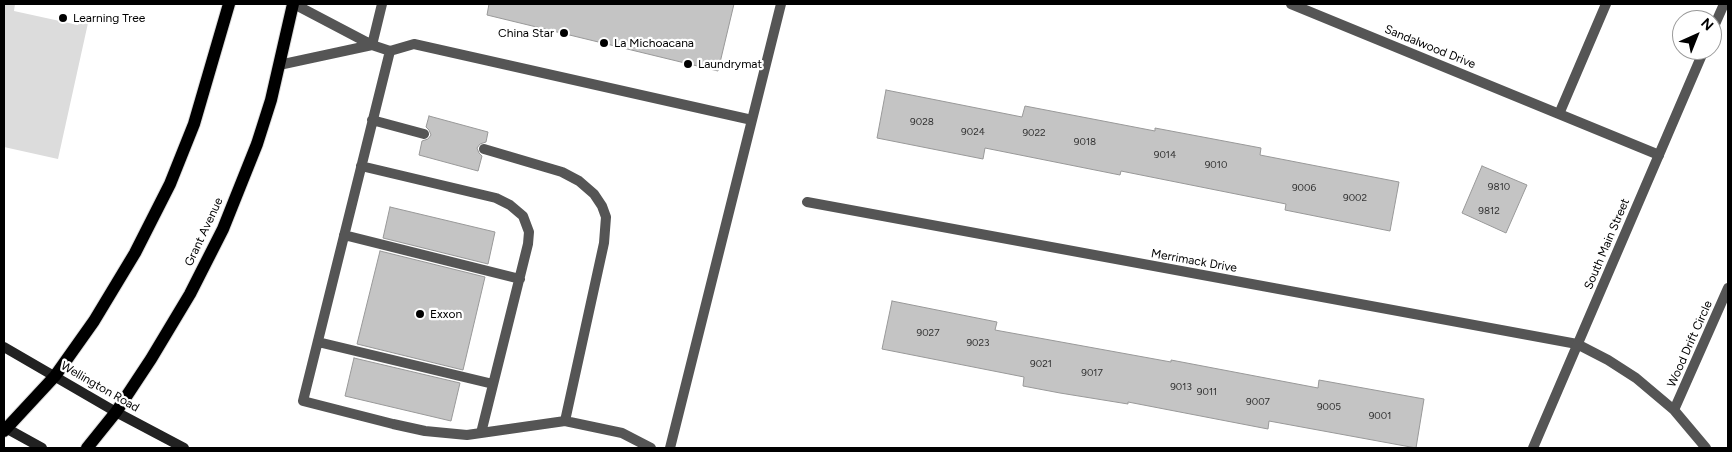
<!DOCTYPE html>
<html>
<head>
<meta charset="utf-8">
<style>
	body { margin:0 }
	#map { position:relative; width:1732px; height:452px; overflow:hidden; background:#fff; font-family:Figtree,sans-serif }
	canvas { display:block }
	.frame { position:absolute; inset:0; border:5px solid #000; pointer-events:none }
	.north { position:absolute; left:1672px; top:10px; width:50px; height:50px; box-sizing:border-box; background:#fff; border:1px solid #999; border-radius:50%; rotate:44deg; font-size:14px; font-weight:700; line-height:20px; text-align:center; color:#000 }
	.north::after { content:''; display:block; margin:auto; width:18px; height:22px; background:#000; clip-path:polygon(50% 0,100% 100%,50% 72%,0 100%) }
</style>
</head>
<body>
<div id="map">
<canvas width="1732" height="452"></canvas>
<div class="frame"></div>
<div class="north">N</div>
</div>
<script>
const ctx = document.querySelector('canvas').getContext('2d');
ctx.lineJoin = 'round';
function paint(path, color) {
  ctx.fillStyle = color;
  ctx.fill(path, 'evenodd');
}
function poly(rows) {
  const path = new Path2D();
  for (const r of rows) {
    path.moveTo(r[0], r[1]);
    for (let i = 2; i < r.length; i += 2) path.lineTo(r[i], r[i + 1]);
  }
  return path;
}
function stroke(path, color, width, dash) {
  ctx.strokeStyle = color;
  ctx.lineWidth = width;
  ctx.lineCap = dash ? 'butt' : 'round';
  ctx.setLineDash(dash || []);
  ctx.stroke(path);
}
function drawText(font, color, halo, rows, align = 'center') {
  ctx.font = font + ' Figtree,sans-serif';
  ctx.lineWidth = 4.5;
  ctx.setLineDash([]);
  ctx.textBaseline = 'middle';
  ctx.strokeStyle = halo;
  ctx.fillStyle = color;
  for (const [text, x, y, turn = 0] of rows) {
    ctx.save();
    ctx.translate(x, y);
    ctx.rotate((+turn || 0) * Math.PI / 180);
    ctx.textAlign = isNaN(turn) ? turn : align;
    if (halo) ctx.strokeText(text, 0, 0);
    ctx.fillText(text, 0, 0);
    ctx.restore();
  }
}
const green = poly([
	[4,4,15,4,14,11,78,25,79,21,88,23,58,159,4,147]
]);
const building = poly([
	[489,4,734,4,718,71,487,15,489,4],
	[886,90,1022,117,1025,106,1155,131,1155,128,1261,148,1260,155,1399,182,1390,231,1285,210,1286,204,1121,171,1120,175,985,148,983,159,877,138,886,90],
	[429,116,488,132,486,142,480,144,477,148,479,153,482,156,478,171,419,155,422,141,428,139,431,135,429,130,426,127,429,116],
	[1482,166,1527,185,1506,233,1462,213,1482,166],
	[390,207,495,232,488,264,383,238,390,207],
	[380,251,485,277,463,370,357,344,380,251],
	[892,301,997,322,995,330,1171,362,1171,360,1318,388,1319,380,1424,399,1416,448,1269,421,1268,429,1128,402,1128,404,1060,393,1023,386,1024,377,882,349,892,301],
	[354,358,460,383,451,421,345,396,354,358]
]);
const service = poly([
	[294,4,372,45,390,51,303,401,393,424,425,431,467,435,565,421,622,433,651,448],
	[372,45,382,4],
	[390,51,414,44,752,120],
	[279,65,372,45],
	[372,120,424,134],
	[484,149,562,172,579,181,594,194,602,206,606,217,604,243,565,421],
	[361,166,496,198,510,205,523,216,529,232,528,244,481,433],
	[344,235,520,279],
	[318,342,493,384],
	[670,448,781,4]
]);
const minor = poly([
	[1291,4,1659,155],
	[1559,114,1606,4],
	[807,202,1577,344,1608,360,1636,378,1674,410,1706,448],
	[1674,410,1728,288]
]);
const tertiary = poly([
	[1712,31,1724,4],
	[1533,448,1704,50]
]);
const secondary = poly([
	[4,347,116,412,184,448],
	[4,427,42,448]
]);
const primary = poly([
	[4,431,55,376,94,321,135,253,170,184,194,124,229,4],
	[87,448,116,412,151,359,190,294,223,229,257,144,271,100,293,4]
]);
const markers = [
	[63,18,5,"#000"],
	[564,33,5,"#000"],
	[604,43,5,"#000"],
	[688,64,5,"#000"],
	[420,314,5,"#000"]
];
const numberNames = [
	["9028",922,122],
	["9024",973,132],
	["9022",1034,133],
	["9018",1085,142],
	["9014",1165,155],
	["9010",1216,165],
	["9810",1499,187],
	["9006",1304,188],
	["9002",1355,198],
	["9812",1489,211],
	["9027",928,333],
	["9023",978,343],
	["9021",1041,364],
	["9017",1092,373],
	["9013",1181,387],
	["9011",1207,392],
	["9007",1258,402],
	["9005",1329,407],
	["9001",1380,416]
];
const poiNames = [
	["Learning Tree",73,18],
	["China Star",554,33,"right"],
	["La Michoacana",614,43],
	["Laundrymat",698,64],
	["Exxon",430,314]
];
const streetNames = [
	["Sandalwood Drive",1430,47,22],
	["Grant Avenue",204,232,-65],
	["South Main Street",1607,244,-67],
	["Merrimack Drive",1194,261,10],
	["Wood Drift Circle",1690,344,-66],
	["Wellington Road",100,387,30]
];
paint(green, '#dcdcdc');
paint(building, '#c4c4c4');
stroke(building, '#999', 1);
stroke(primary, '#dbdbdb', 14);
stroke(service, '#555', 10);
stroke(minor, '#555', 10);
stroke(tertiary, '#555', 10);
stroke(secondary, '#222', 10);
stroke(primary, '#000', 12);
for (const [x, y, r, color] of markers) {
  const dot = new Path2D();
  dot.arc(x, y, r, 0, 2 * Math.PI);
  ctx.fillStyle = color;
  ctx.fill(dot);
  stroke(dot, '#fff', 2);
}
drawText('10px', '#313131', null, numberNames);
drawText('12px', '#000', '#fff', poiNames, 'left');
drawText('12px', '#000', '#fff', streetNames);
</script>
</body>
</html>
